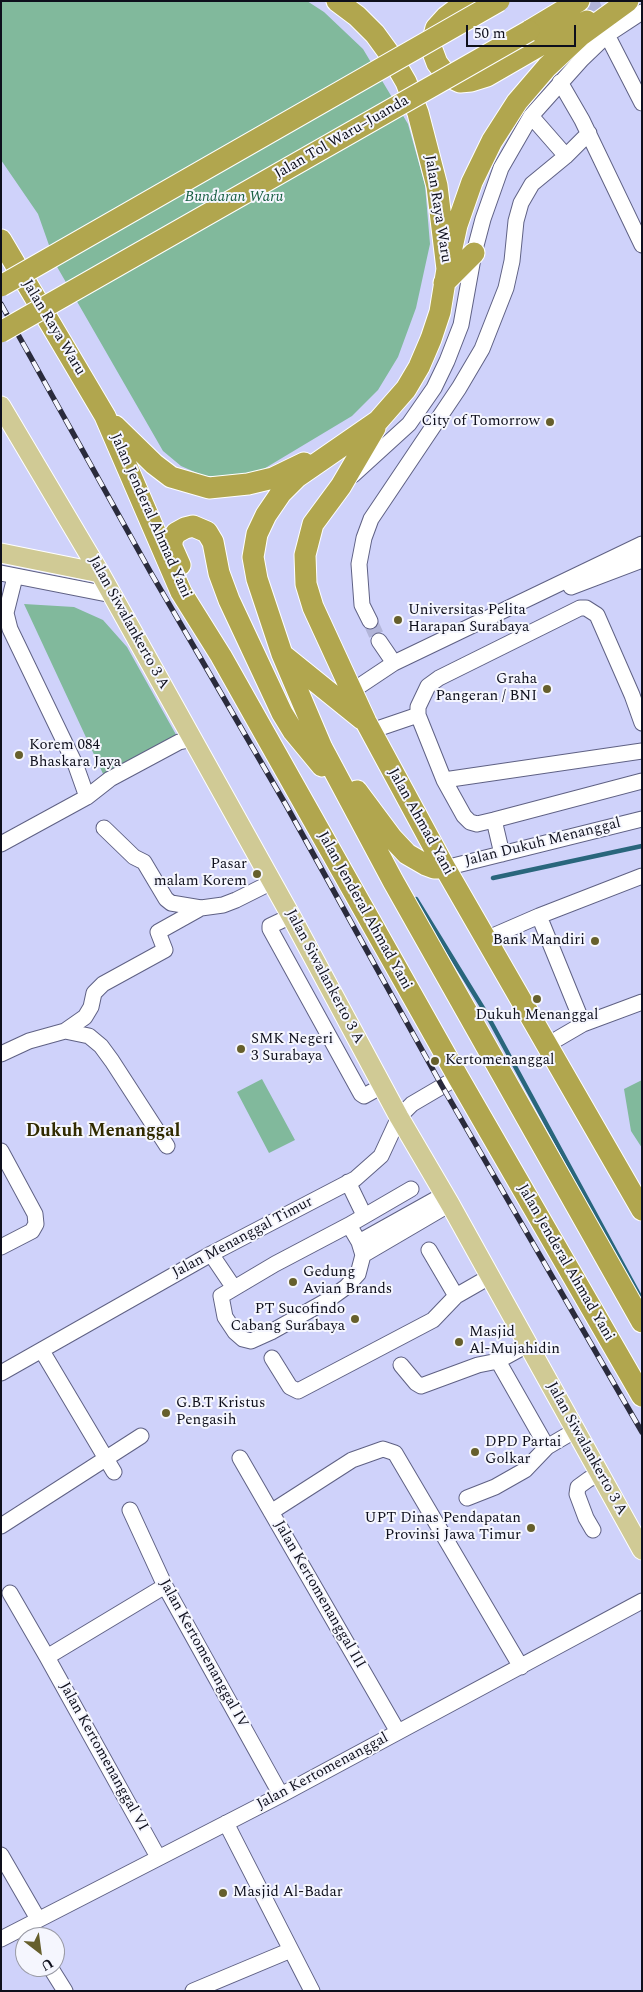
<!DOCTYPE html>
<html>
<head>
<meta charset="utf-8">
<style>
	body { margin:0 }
	#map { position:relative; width:643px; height:1992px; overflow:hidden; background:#cfd2fa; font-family:Spectral,serif }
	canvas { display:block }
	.frame { position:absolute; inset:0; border:2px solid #0e0f1c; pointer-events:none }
	.north { position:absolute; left:15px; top:1927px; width:50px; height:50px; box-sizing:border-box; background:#f5f6fe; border:1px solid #999aa4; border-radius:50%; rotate:150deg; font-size:14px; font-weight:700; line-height:20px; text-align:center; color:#0e0f1c }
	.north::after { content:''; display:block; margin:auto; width:18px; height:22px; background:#665f2c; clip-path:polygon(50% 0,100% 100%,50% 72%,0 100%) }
	.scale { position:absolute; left:466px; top:25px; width:110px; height:22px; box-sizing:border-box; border:2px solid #0e0f1c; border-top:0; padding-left:6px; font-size:15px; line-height:18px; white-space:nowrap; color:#0e0f1c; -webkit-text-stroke:4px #f5f6fe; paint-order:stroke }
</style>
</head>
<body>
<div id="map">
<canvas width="643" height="1992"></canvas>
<div class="frame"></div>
<div class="north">U</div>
<div class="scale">50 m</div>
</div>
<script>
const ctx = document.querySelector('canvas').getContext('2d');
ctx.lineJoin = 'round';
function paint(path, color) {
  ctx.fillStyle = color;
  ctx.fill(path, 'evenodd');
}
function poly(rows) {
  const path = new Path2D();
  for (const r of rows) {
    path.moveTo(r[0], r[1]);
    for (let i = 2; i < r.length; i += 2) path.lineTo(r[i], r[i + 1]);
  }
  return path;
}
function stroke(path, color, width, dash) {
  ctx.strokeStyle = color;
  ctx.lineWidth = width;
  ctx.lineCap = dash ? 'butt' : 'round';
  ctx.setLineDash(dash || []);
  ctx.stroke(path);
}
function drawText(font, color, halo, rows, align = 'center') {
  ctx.font = font + ' Spectral,serif';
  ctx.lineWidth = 4;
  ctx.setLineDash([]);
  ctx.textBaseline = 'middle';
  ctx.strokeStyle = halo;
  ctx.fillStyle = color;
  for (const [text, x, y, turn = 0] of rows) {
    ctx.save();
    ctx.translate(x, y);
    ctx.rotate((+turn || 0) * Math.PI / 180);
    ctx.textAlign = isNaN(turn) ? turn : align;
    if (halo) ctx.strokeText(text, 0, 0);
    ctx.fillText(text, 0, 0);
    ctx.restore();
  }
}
const green = poly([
	[1,1,307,1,324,12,363,49,408,124,425,185,430,244,416,308,398,357,378,390,352,416,262,470,231,476,204,476,181,466,163,451,56,265,38,214,1,160],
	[24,604,74,607,103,620,127,647,179,740,104,776],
	[262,1079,295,1140,269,1153,237,1092],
	[642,1080,642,1148,631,1131,624,1089]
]);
const stream = poly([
	[493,878,642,846],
	[416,899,486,1013,642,1300]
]);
const minorTunnel = poly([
	[591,1,604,29],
	[370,621,379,641]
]);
const minor = poly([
	[605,31,642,103],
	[560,82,582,120,642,245],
	[531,116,566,156],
	[353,475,409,424,434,388,447,361,461,325,474,253,483,219,501,168,531,116,582,59,607,35,642,12],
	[1,573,112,595],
	[15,577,6,613,10,629,76,766,87,797,110,779,179,742,193,739],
	[571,587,642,560],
	[370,621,362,605,359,564,364,538,371,519,459,388,482,349,506,288,512,261,516,221,521,203,532,184,566,156,589,133],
	[379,641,394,663],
	[352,691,394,663,642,544],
	[642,723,632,695,597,615,586,608,580,608,439,678,428,686,418,707,418,715,444,780,464,816,470,822,477,824,494,820,642,781],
	[371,731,418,715],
	[444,780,642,751],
	[494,820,502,854],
	[104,828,134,857,144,862,166,899,171,903,201,908,223,905,236,900,272,882],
	[1,844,87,797],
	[445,868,642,819],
	[291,916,270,926,270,929,361,1094,364,1096,382,1086],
	[539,916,583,1024,642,1002],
	[486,939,539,916,642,876],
	[65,1031,85,1017,91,1007,94,993,103,984,165,950,158,932,201,908],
	[547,1045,583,1024],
	[1,1054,29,1041,65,1031,89,1036,101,1046,112,1061,167,1146],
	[1,1151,35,1214,36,1224,32,1231,1,1247],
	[348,1182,364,1215],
	[349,1225,359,1242,363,1255,358,1274,346,1287,328,1300,271,1332,251,1341,243,1339,235,1332,225,1317,221,1296,275,1264,349,1225],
	[349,1225,411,1189],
	[359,1242,445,1194],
	[429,1250,456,1296],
	[211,1254,234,1288],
	[363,1255,450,1204],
	[42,1351,114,1472],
	[272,1358,290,1387,298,1391,433,1320,456,1296,491,1276],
	[498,1361,529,1344],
	[401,1365,416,1383,421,1386,478,1365,498,1361,547,1447,576,1430],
	[1,1373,211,1254,355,1179,381,1156,399,1117,412,1104,458,1077],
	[240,1458,398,1732],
	[467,1498,495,1487,525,1470,547,1447],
	[130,1510,165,1586,281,1795],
	[271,1512,352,1460,383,1449,395,1453,521,1667],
	[1,1526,141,1436],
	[593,1530,586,1518,577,1494,578,1487,589,1479,600,1475],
	[10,1593,47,1657,158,1857],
	[47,1657,165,1586],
	[226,1823,312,1991],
	[1,1855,38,1919],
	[1,1939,281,1795,642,1601],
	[50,1967,65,1991],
	[193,1991,291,1950]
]);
const major = poly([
	[1,406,100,573,291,916,399,1117,450,1204,642,1550],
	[1,553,100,573]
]);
const highway = poly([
	[337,1,357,16,375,34,391,56,406,82,418,113,437,186,447,269,440,312,431,339,419,367,406,389,378,421,297,477,281,493,266,515,257,534,253,557,257,579,282,654,322,748,393,881,642,1322],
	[467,1,446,17,436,28,431,47,437,63,447,76,460,82,471,81,487,76,565,31,587,21],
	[529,31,579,1],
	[1,240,105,416,181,592,221,656,458,1077,642,1396],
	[451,252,457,225,472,182,492,141,517,102,547,67,580,36,628,1],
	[444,283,474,253],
	[115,426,154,464,171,477,209,488,248,484,273,478,304,463],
	[375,428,341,486,313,524,305,555,306,584,313,607,366,722,445,868,642,1210],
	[180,565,172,547,172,540,176,533,185,528,193,526,207,532,213,542,219,573,229,600,282,713,293,731,322,766],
	[284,656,362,719],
	[357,791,392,838,407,854,426,865,434,868,445,868]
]);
const rail = poly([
	[1,304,151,573,286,805,442,1086,642,1432]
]);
const highwayBridge = poly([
	[1,286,499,1],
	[1,332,529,31]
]);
const markers = [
	[550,422,5,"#665f2c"],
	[398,620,5,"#665f2c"],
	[547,689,5,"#665f2c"],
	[19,755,5,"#665f2c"],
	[257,874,5,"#665f2c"],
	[595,941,5,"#665f2c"],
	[537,999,5,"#665f2c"],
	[241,1049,5,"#665f2c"],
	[435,1061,5,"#665f2c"],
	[293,1282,5,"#665f2c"],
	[355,1319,5,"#665f2c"],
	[459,1342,5,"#665f2c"],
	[166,1413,5,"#665f2c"],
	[475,1452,5,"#665f2c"],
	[531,1528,5,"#665f2c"],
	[223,1893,5,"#665f2c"]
];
const streetNames = [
	["Jalan Tol Waru–Juanda",342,138,-30],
	["Jalan Raya Waru",437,209,81],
	["Jalan Raya Waru",53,328,59],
	["Jalan Jenderal Ahmad Yani",150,516,66],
	["Jalan Siwalankerto 3 A",128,623,61],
	["Jalan Ahmad Yani",420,822,61],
	["Jalan Dukuh Menanggal",543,843,-14],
	["Jalan Jenderal Ahmad Yani",364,911,61],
	["Jalan Siwalankerto 3 A",324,977,62],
	["Jalan Menanggal Timur",243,1238,-28],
	["Jalan Jenderal Ahmad Yani",565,1263,60],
	["Jalan Siwalankerto 3 A",586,1449,61],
	["Jalan Kertomenanggal III",319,1595,60],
	["Jalan Kertomenanggal IV",203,1654,61],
	["Jalan Kertomenanggal VI",103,1757,61],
	["Jalan Kertomenanggal",323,1772,-28]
];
const parkNames = [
	["Bundaran Waru",234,198]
];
const poiNames = [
	["City of Tomorrow",540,422,"right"],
	["Universitas Pelita",408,611],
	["Harapan Surabaya",408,628],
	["Graha",537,680,"right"],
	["Pangeran / BNI",537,697,"right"],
	["Korem 084",29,746],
	["Bhaskara Jaya",29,763],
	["Pasar",247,865,"right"],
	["malam Korem",247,882,"right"],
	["Bank Mandiri",585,941,"right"],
	["Dukuh Menanggal",537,1016,"center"],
	["SMK Negeri",251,1040],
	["3 Surabaya",251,1057],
	["Kertomenanggal",445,1061],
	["Gedung",303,1273],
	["Avian Brands",303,1290],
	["PT Sucofindo",345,1310,"right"],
	["Cabang Surabaya",345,1327,"right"],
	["Masjid",469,1333],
	["Al-Mujahidin",469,1350],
	["G.B.T Kristus",176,1404],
	["Pengasih",176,1421],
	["DPD Partai",485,1443],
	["Golkar",485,1460],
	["UPT Dinas Pendapatan",521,1519,"right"],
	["Provinsi Jawa Timur",521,1536,"right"],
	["Masjid Al-Badar",233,1893]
];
const quarterNames = [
	["Dukuh Menanggal",103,1132]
];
paint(green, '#81b99c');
stroke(stream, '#29667c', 4.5);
stroke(minorTunnel, '#b2b5d9', 15, [15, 8]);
stroke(minor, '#5f6184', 17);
stroke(major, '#fff', 21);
stroke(highway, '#fff', 23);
stroke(minor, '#fff', 15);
stroke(major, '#d0ca95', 19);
stroke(highway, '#b1a64e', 21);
stroke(rail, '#2a2b3c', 5.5);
stroke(rail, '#f5f6fe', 4, [11]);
stroke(highwayBridge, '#fff', 23, []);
stroke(highwayBridge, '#b1a64e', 21);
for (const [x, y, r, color] of markers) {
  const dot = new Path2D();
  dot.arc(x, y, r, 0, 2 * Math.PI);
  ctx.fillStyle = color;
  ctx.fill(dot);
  stroke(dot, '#f5f6fe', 2);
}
drawText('15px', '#0e0f1c', '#f5f6fe', streetNames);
drawText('italic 15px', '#155d40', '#f5f6fe', parkNames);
drawText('15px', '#0e0f1c', '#f5f6fe', poiNames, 'left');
drawText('bold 18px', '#302a00', '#f5f6fe', quarterNames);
</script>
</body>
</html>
